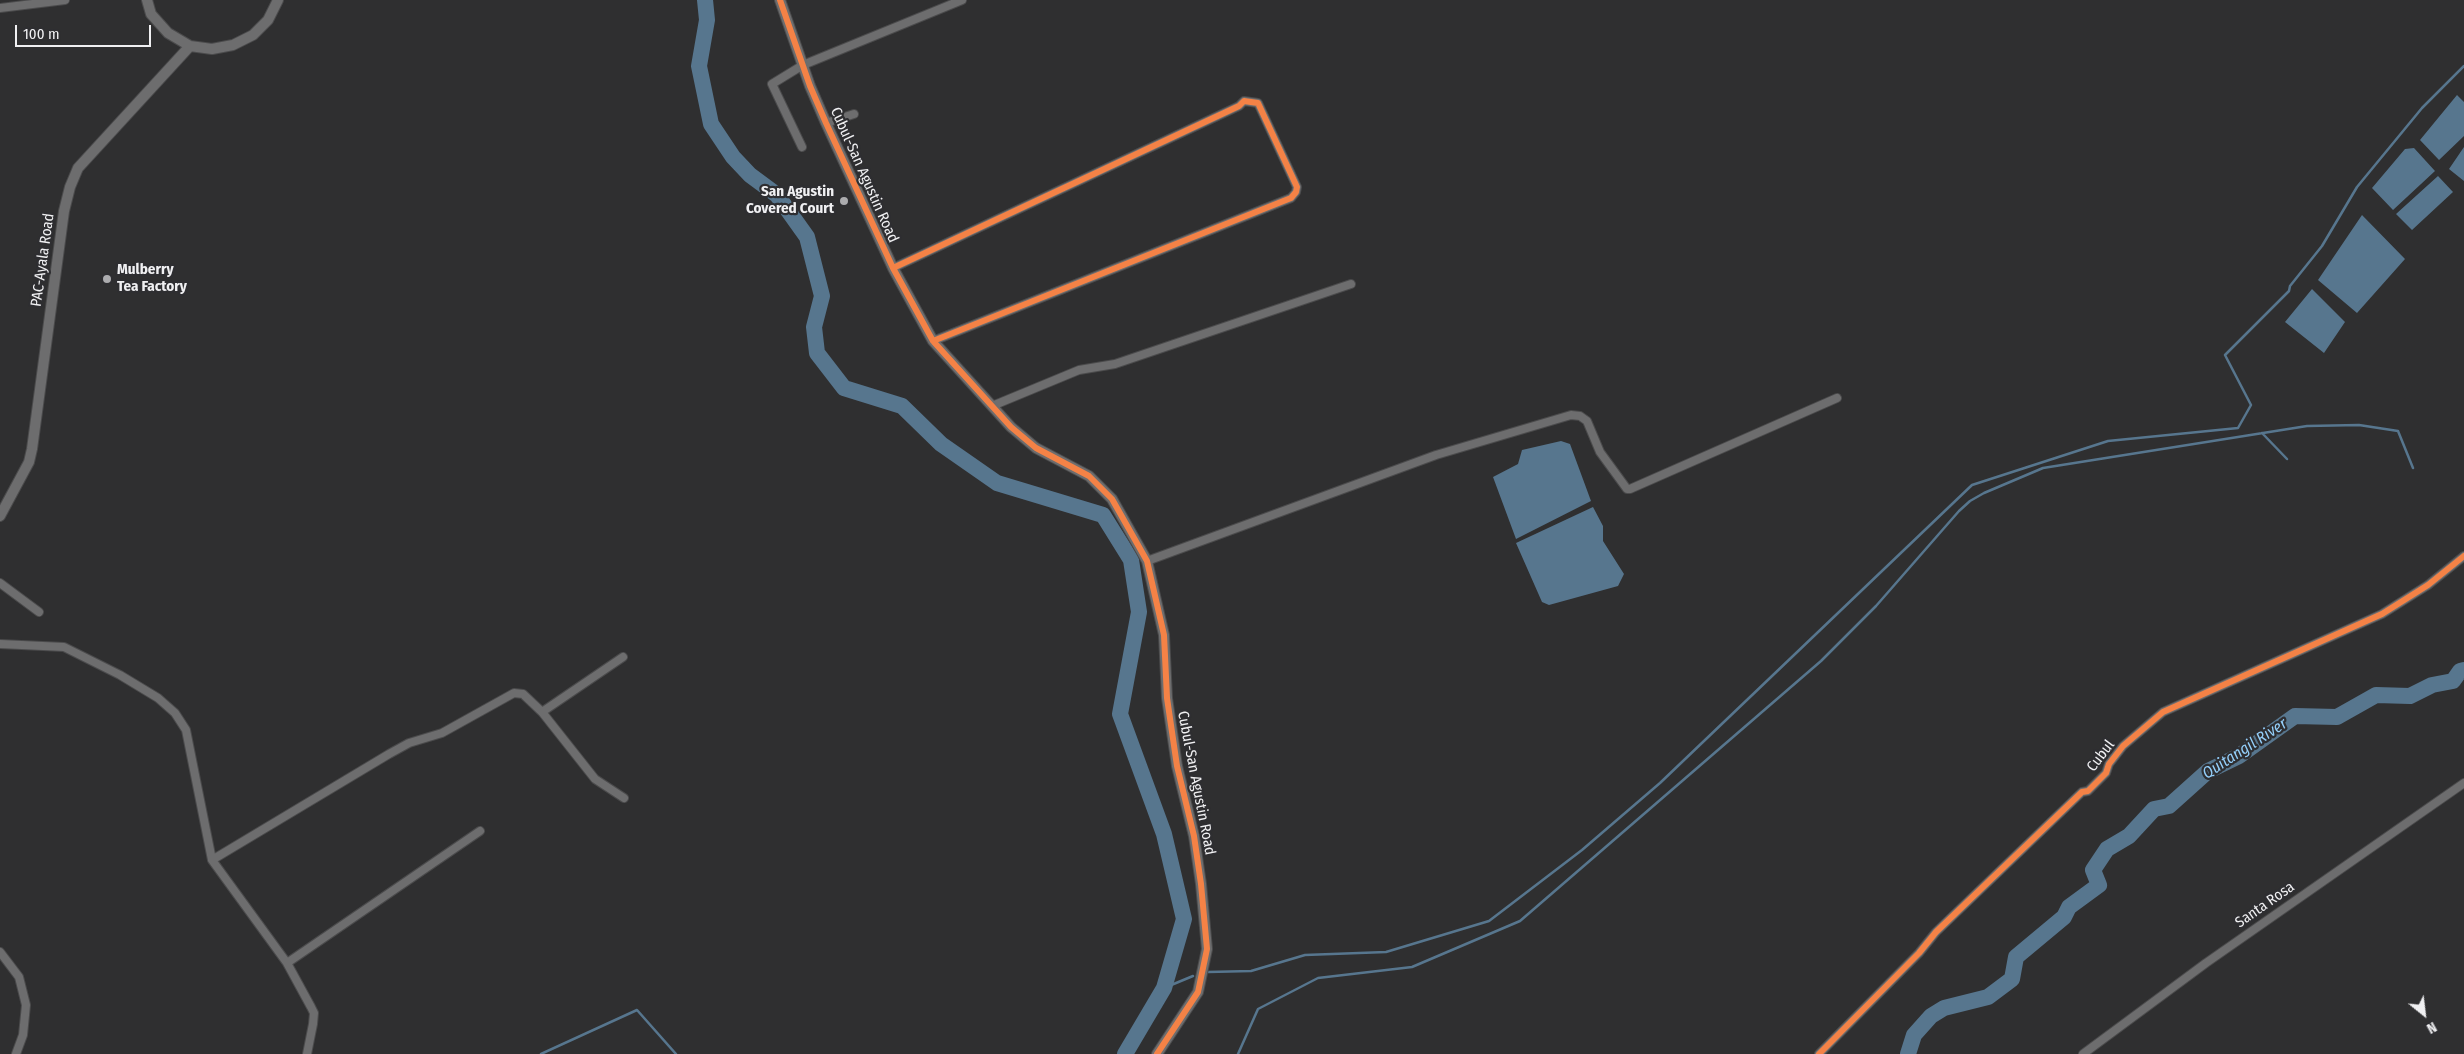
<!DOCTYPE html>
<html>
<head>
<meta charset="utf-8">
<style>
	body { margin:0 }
	#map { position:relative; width:2464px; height:1054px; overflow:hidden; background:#2f2f30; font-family:"Fira Sans Condensed",sans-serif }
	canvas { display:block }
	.north { position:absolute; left:2399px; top:989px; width:50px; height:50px; -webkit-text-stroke:4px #2e2e31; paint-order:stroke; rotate:151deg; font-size:14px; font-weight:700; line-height:20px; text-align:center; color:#f0f0f2 }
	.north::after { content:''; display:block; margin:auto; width:18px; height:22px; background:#f0f0f2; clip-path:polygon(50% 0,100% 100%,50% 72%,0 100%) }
	.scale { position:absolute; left:15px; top:25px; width:136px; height:22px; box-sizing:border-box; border:2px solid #f0f0f2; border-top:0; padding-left:6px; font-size:15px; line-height:18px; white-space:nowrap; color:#f0f0f2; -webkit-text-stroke:4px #2e2e31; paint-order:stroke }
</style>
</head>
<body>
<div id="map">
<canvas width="2464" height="1054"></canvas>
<div class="north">N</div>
<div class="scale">100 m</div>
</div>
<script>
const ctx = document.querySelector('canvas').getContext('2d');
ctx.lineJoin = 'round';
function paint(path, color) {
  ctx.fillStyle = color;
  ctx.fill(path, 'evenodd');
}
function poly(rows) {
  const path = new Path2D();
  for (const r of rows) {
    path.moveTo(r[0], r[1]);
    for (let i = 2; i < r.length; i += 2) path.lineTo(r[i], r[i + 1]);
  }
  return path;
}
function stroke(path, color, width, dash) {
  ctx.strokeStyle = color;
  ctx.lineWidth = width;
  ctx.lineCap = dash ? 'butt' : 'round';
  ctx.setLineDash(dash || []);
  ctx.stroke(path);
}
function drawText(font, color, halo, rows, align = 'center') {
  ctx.font = font + ' "Fira Sans Condensed",sans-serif';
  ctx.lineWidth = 4.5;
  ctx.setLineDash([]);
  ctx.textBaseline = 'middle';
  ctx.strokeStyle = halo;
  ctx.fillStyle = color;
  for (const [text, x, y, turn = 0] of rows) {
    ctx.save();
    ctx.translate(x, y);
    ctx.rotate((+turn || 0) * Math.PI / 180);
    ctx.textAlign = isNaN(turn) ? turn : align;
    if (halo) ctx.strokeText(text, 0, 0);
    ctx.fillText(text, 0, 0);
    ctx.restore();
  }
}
const water = poly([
	[2457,95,2464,102,2464,136,2439,160,2420,140],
	[2464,147,2464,181,2449,169],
	[2414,148,2435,171,2393,210,2372,188,2405,149],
	[2438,176,2453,192,2412,230,2396,214],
	[2362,215,2405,259,2357,313,2318,280],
	[2312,289,2345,322,2324,353,2285,322],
	[1561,441,1570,444,1591,501,1516,539,1493,477,1518,464,1522,450],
	[1593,507,1603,526,1603,541,1624,574,1618,586,1549,605,1542,602,1516,543]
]);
const stream = poly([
	[2262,433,2287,459],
	[1208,972,1251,971,1305,955,1386,952,1489,921,1582,850,1660,783,1972,485,2108,441,2238,428,2251,405,2225,355,2289,291,2290,286,2322,246,2357,187,2422,108,2464,66],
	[1164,988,1193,976],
	[541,1054,637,1010,676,1054],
	[1238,1054,1258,1009,1318,978,1412,967,1520,921,1821,661,1876,606,1959,511,1970,501,1984,493,2043,468,2307,426,2359,425,2398,431,2413,468]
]);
const river = poly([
	[705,0,707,20,699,66,711,124,733,157,750,175,777,195,807,237,822,296,814,327,817,353,844,388,902,406,941,444,997,483,1103,515,1131,560,1139,612,1120,714,1164,834,1184,919,1164,988,1125,1054],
	[1908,1054,1914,1035,1931,1016,1944,1008,1988,997,2012,979,2016,957,2064,917,2069,907,2099,885,2093,870,2107,849,2129,836,2154,809,2169,806,2208,771,2239,756,2295,716,2337,717,2376,695,2410,696,2432,685,2453,681,2460,671,2464,670]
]);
const minor = poly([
	[0,8,65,0],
	[826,123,854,114],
	[802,147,772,84,803,65,962,0],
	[893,268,1239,106,1244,101,1258,103,1297,187,1296,192,1291,198,933,341],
	[992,406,1079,370,1115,364,1351,284],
	[1147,561,1436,455,1571,415,1580,416,1587,421,1600,452,1627,489,1630,489,1837,398],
	[0,583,39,612],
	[0,644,64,647,120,675,158,698,175,713,186,730,212,860,287,963,311,1007,314,1013,313,1024,307,1054],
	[542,712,623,657],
	[212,860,389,754,409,743,442,733,514,693,523,694,542,712,595,779,624,798],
	[0,952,19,977,26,1005,23,1035,16,1054],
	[287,963,480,831],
	[1819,1054,1919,953,1936,932,2082,792,2088,791,2106,773,2109,764,2123,746,2163,712,2382,614,2428,585,2464,556],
	[2083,1054,2206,963,2464,783]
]);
const tertiary = poly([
	[147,0,151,14,168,33,190,46,212,49,233,45,253,35,268,20,278,0],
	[780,0,810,86,826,123,893,268,933,341,1011,427,1036,448,1089,476,1112,499,1147,561,1164,635,1167,698,1177,766,1194,836,1201,884,1207,949,1198,992,1157,1054],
	[0,516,29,462,32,449,64,211,70,187,78,168,190,46]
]);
const cycleway = poly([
	[780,0,810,86,826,123,893,268,933,341,1011,427,1036,448,1089,476,1112,499,1147,561,1164,635,1167,698,1177,766,1194,836,1201,884,1207,949,1198,992,1157,1054],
	[893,268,1239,106,1244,101,1258,103,1297,187,1296,192,1291,198,933,341],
	[1819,1054,1919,953,1936,932,2082,792,2088,791,2106,773,2109,764,2123,746,2163,712,2382,614,2428,585,2464,556]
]);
const markers = [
	[844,201,5,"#acacae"],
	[107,279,5,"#acacae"]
];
const streetNames = [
	["Cubul-San Agustin Road",864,175,66],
	["PAC-Ayala Road",43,260,-82],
	["Cubul",2101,756,-53],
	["Cubul-San Agustin Road",1196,783,79],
	["Santa Rosa",2265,905,-35]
];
const poiNames = [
	["San Agustin",834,192],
	["Covered Court",834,209],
	["Mulberry",117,270,"left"],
	["Tea Factory",117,287,"left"]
];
const waterNames = [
	["Quitangil River",2245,749,-33]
];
paint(water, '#57768e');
stroke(stream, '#57768e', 2.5);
stroke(river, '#57768e', 16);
stroke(minor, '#4b4b4c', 10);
stroke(tertiary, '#4b4b4c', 12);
stroke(minor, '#6d6d6e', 8);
stroke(tertiary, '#6d6d6e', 10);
stroke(cycleway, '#f48246', 6);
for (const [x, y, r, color] of markers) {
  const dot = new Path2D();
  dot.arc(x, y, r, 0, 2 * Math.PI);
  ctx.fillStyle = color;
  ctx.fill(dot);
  stroke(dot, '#2e2e31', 2);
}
drawText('15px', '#f0f0f2', '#2e2e31', streetNames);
drawText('bold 15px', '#f0f0f2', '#2e2e31', poiNames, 'right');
drawText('italic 16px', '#94cffa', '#2e2e31', waterNames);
</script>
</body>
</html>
